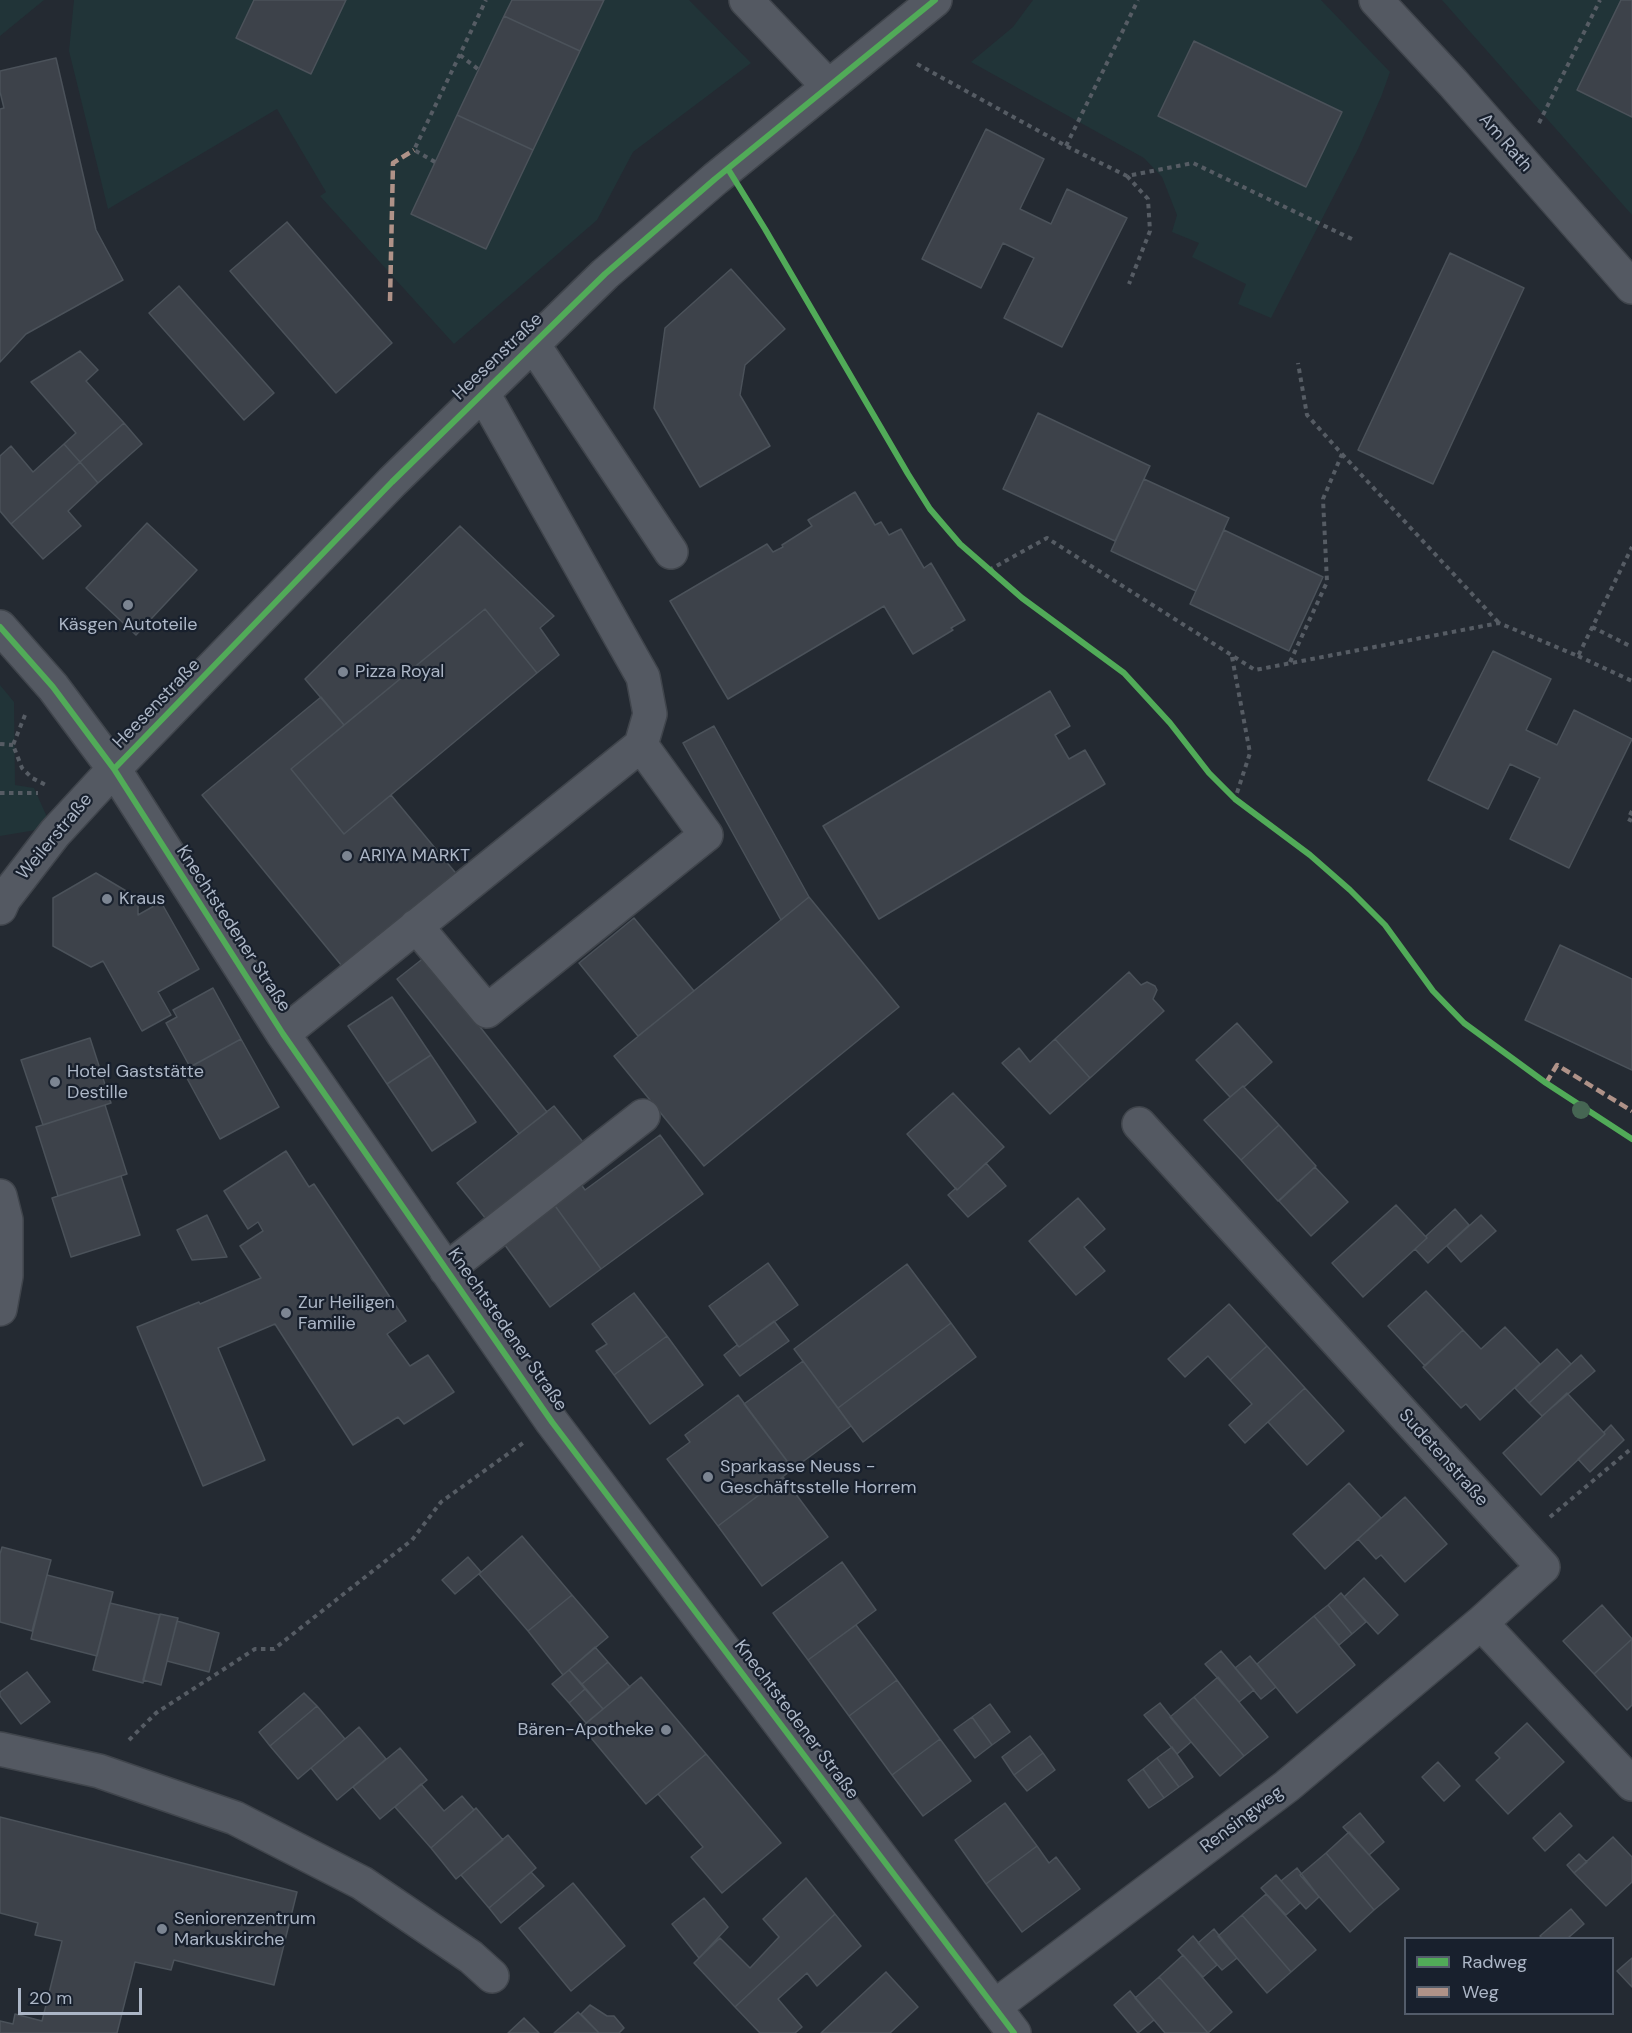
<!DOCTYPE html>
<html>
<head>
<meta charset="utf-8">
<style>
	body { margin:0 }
	#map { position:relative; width:1632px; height:2033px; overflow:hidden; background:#242a32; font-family:"DM Sans",sans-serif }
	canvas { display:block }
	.legend { position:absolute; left:1404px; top:1937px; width:210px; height:78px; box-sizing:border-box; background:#18202d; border:2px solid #535c6a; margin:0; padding:8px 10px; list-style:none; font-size:18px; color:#acb6c6 }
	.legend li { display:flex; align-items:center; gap:12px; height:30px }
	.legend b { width:30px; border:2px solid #535c6a }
	.scale { position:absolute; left:18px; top:1988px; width:124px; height:27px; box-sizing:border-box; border:3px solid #acb6c6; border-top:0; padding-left:8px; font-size:18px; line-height:21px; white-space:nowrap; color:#acb6c6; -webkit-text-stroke:4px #18202d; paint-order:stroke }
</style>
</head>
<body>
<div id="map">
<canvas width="1632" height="2033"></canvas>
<ul class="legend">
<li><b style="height:8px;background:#51ab58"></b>Radweg</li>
<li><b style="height:8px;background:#af9288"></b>Weg</li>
</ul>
<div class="scale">20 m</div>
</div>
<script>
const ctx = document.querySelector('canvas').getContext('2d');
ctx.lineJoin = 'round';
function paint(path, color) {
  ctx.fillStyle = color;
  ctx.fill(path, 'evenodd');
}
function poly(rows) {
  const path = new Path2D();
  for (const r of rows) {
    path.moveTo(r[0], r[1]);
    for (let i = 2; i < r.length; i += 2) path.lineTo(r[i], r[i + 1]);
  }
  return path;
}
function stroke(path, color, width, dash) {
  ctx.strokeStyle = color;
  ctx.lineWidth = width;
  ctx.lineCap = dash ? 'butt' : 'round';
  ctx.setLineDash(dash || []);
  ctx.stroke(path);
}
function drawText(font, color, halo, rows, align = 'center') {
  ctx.font = font + ' "DM Sans",sans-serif';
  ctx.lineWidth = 4.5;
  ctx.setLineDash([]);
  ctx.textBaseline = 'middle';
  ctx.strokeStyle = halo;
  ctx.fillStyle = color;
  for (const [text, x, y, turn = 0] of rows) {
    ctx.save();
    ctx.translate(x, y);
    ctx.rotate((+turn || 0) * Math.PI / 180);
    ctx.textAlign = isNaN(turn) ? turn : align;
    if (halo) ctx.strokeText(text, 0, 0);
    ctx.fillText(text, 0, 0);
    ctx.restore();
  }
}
const green = poly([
	[0,0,44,0,0,36],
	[74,0,689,0,751,63,633,152,597,220,454,344,320,196,326,192,277,109,108,209,69,51],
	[1033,0,1321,0,1390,72,1381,97,1358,149,1271,318,1238,304,1246,284,1192,257,1199,243,1172,232,1177,215,1162,177,1144,158,971,62,1013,27],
	[1442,0,1632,0,1632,215],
	[0,685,14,702,15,785,34,788,47,817,36,830,0,836]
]);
const building = poly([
	[254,0,346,0,311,74,236,38,254,0],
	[512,0,604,0,580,51,504,16,512,0],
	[1621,0,1632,0,1632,117,1577,90,1621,0],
	[504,16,580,51,533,150,457,115,504,16],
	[1194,41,1342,112,1306,187,1158,116,1194,41],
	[56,58,96,230,123,280,26,334,0,362,0,109,4,108,0,92,0,71,56,58],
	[457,115,533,150,486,249,411,214,457,115],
	[986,129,1044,159,1020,209,1051,224,1067,189,1127,218,1062,347,1004,318,1034,258,1003,243,981,288,922,259,986,129],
	[287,222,392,343,336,393,230,271,287,222],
	[1450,253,1524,288,1433,484,1358,450,1450,253],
	[731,269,785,329,745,365,740,395,770,446,700,487,654,408,665,328,731,269],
	[179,286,274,393,244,420,149,313,179,286],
	[80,351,98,370,86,381,124,423,80,462,64,444,76,433,31,382,80,351],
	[1038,413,1150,466,1115,541,1003,489,1038,413],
	[124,423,142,444,98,483,80,462,124,423],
	[64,444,80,462,11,524,0,511,0,456,11,446,33,472,64,444],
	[80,462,98,483,68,511,81,526,43,559,11,524,80,462],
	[1144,479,1229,518,1196,591,1111,551,1144,479],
	[855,492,875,525,881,522,889,535,901,529,924,568,931,563,965,620,951,628,953,630,913,654,884,606,728,699,670,601,767,544,773,552,783,547,782,545,812,526,808,520,855,492],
	[147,523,197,570,136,635,86,588,147,523],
	[460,526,554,616,540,628,559,655,537,673,485,609,344,725,305,679,460,526],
	[1224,530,1323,577,1289,651,1190,604,1224,530],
	[485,609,537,673,344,834,291,769,485,609],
	[1493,651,1551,679,1526,730,1557,745,1574,710,1632,739,1569,868,1510,839,1540,778,1510,764,1488,809,1428,780,1493,651],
	[1050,691,1070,726,1055,735,1069,759,1085,750,1105,784,879,919,823,826,1050,691],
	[321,697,344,725,291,769,344,834,391,795,459,877,346,971,202,795,321,697],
	[714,726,809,897,781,920,683,743,714,726],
	[96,873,138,898,138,915,161,902,199,969,158,992,171,1015,142,1031,103,961,91,967,53,946,53,898,96,873],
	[809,897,899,1007,704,1166,614,1056,809,897],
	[634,918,694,991,638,1036,579,963,634,918],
	[1560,945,1632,979,1632,1070,1525,1020,1560,945],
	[425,957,547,1112,519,1134,397,979,425,957],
	[1129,972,1141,985,1147,982,1155,986,1157,990,1153,999,1164,1011,1090,1078,1055,1039,1129,972],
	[213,988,241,1039,190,1067,166,1023,177,1017,173,1010,213,988],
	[392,997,431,1055,387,1084,348,1026,392,997],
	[1237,1023,1272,1062,1244,1087,1243,1086,1230,1097,1196,1060,1237,1023],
	[90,1038,111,1103,43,1125,21,1060,90,1038],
	[241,1039,279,1107,220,1139,183,1071,241,1039],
	[1055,1039,1090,1078,1050,1114,1002,1063,1019,1048,1030,1062,1055,1039],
	[431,1055,476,1122,432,1151,387,1084,431,1055],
	[1243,1086,1279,1125,1241,1160,1204,1120,1243,1086],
	[953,1093,1004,1147,957,1190,907,1134,953,1093],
	[105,1105,127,1174,58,1196,36,1127,105,1105],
	[554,1106,583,1142,486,1219,457,1183,554,1106],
	[1279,1125,1316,1166,1278,1201,1241,1160,1279,1125],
	[660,1135,703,1194,601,1269,553,1203,580,1183,585,1190,660,1135],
	[286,1151,309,1187,314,1184,406,1321,387,1334,410,1366,428,1355,454,1392,404,1424,398,1417,353,1445,275,1324,218,1348,265,1460,203,1486,137,1327,199,1302,200,1304,261,1278,240,1246,263,1231,258,1222,248,1229,224,1191,286,1151],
	[986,1163,1006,1186,968,1217,948,1195,956,1188,957,1190,986,1163],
	[1315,1167,1348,1202,1311,1236,1279,1201,1315,1167],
	[121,1176,140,1235,71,1257,52,1198,121,1176],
	[1078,1198,1105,1229,1084,1247,1105,1271,1076,1295,1029,1241,1078,1198],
	[553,1203,601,1269,550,1307,502,1241,553,1203],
	[1396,1205,1427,1238,1363,1297,1332,1263,1396,1205],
	[1455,1209,1469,1225,1428,1263,1415,1249,1427,1238,1426,1236,1455,1209],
	[207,1215,227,1257,192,1260,177,1230,207,1215],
	[1481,1215,1496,1231,1461,1262,1447,1246,1481,1215],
	[768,1263,798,1305,739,1347,709,1306,768,1263],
	[907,1264,951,1323,838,1408,794,1349,907,1264],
	[1426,1291,1463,1330,1425,1366,1388,1326,1426,1291],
	[634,1293,667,1336,614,1375,596,1351,607,1344,592,1324,634,1293],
	[1229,1304,1267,1346,1230,1380,1208,1356,1185,1377,1168,1359,1229,1304],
	[774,1321,789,1341,740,1376,724,1355,737,1345,739,1347,774,1321],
	[951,1323,976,1357,863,1442,838,1408,951,1323],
	[1505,1327,1540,1364,1480,1420,1466,1404,1461,1408,1423,1367,1463,1330,1481,1349,1505,1327],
	[667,1336,703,1385,650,1424,614,1375,667,1336],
	[1267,1346,1305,1388,1245,1443,1229,1425,1252,1404,1230,1380,1267,1346],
	[1557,1349,1571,1364,1529,1403,1515,1388,1557,1349],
	[1581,1355,1595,1371,1542,1416,1529,1403,1581,1355],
	[803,1361,851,1426,793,1469,744,1404,803,1361],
	[1305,1388,1344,1431,1307,1465,1268,1422,1305,1388],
	[1567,1393,1605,1434,1541,1495,1503,1453,1567,1393],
	[738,1395,793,1469,718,1526,667,1459,690,1442,685,1435,738,1395],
	[1611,1425,1624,1440,1590,1472,1578,1459,1605,1434,1604,1432,1611,1425],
	[783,1477,828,1537,762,1586,718,1526,783,1477],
	[1349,1483,1381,1518,1325,1569,1293,1534,1349,1483],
	[1405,1497,1447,1544,1405,1582,1381,1555,1376,1559,1358,1539,1405,1497],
	[522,1536,572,1595,528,1631,479,1574,522,1536],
	[2,1547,51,1560,32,1631,0,1622,0,1554,2,1547],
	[468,1557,481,1572,455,1594,442,1580,468,1557],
	[842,1562,876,1610,808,1660,773,1613,842,1562],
	[47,1575,113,1592,97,1656,31,1639,47,1575],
	[1364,1578,1398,1615,1378,1634,1344,1597,1364,1578],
	[1341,1593,1366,1622,1352,1634,1328,1605,1341,1593],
	[572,1595,608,1637,563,1675,528,1631,572,1595],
	[110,1603,160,1615,143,1683,93,1670,110,1603],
	[1328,1605,1352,1634,1339,1645,1314,1616,1328,1605],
	[1602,1605,1632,1639,1594,1674,1563,1641,1602,1605],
	[160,1614,178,1618,161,1685,143,1680,160,1614],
	[1314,1616,1355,1665,1297,1713,1257,1664,1314,1616],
	[177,1621,219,1633,209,1672,167,1661,177,1621],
	[856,1625,897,1680,849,1716,808,1660,856,1625],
	[1632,1639,1632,1705,1627,1710,1594,1674,1632,1639],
	[595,1647,608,1662,582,1684,569,1670,595,1647],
	[1221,1651,1254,1690,1239,1702,1205,1664,1221,1651],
	[1250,1656,1276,1687,1261,1699,1235,1668,1250,1656],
	[608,1662,630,1687,603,1709,582,1684,608,1662],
	[569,1670,585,1689,569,1703,552,1684,569,1670],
	[27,1672,50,1702,21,1724,0,1696,0,1692,27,1672],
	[641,1677,706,1754,646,1804,582,1727,641,1677],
	[1218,1677,1268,1737,1244,1756,1194,1697,1218,1677],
	[897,1680,940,1739,892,1775,849,1716,897,1680],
	[585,1689,603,1709,586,1723,569,1703,585,1689],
	[304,1693,317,1706,270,1746,259,1732,304,1693],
	[1194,1697,1244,1756,1220,1776,1170,1717,1194,1697],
	[1160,1703,1191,1742,1177,1754,1144,1715,1160,1703],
	[990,1704,1010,1732,992,1745,972,1717,990,1704],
	[317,1706,345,1739,298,1779,270,1746,317,1706],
	[972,1717,992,1745,975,1758,954,1730,972,1717],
	[1527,1723,1564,1762,1508,1814,1476,1780,1500,1758,1495,1753,1527,1723],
	[359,1727,386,1759,337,1800,311,1768,359,1727],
	[1030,1736,1043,1753,1014,1775,1002,1757,1030,1736],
	[940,1739,971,1781,923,1816,892,1775,940,1739],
	[1172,1747,1193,1777,1179,1787,1157,1758,1172,1747],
	[400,1748,427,1780,380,1819,353,1787,400,1748],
	[1043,1753,1055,1770,1027,1791,1014,1775,1043,1753],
	[706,1754,781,1843,722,1893,691,1857,703,1847,658,1794,706,1754],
	[1157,1758,1179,1787,1164,1798,1143,1769,1157,1758],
	[1438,1762,1460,1786,1444,1801,1422,1777,1438,1762],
	[1143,1769,1164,1798,1149,1808,1128,1780,1143,1769],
	[421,1784,444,1811,462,1796,474,1810,431,1848,395,1807,421,1784],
	[1005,1803,1037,1846,986,1884,955,1840,1005,1803],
	[476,1808,503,1840,456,1879,431,1848,476,1808],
	[1360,1813,1384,1842,1369,1855,1343,1827,1360,1813],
	[1560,1813,1572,1826,1545,1851,1533,1838,1560,1813],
	[0,1817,297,1892,274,1985,174,1960,171,1970,135,1962,117,2033,0,2033,0,2021,13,2024,15,2014,42,2021,62,1941,35,1935,38,1923,0,1913,0,1817],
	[1349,1832,1399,1889,1374,1910,1326,1853,1349,1832],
	[508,1835,536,1868,489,1908,461,1875,508,1835],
	[1613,1837,1632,1857,1632,1882,1606,1906,1574,1873,1613,1837],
	[1037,1846,1049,1863,1056,1857,1080,1889,1022,1932,986,1884,1037,1846],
	[1326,1853,1374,1910,1350,1932,1300,1875,1326,1853],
	[1579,1854,1587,1862,1574,1873,1567,1865,1579,1854],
	[1297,1868,1319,1897,1306,1909,1281,1881,1297,1868],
	[531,1872,544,1886,501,1923,489,1908,531,1872],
	[1276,1875,1300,1903,1286,1915,1261,1888,1276,1875],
	[806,1878,835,1914,735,2007,694,1963,720,1938,750,1968,779,1937,763,1919,806,1878],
	[573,1883,625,1946,571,1991,519,1928,573,1883],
	[1266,1894,1316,1950,1291,1972,1242,1915,1266,1894],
	[704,1898,728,1927,699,1958,672,1924,704,1898],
	[1571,1909,1584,1924,1568,1938,1542,1938,1540,1936,1571,1909],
	[835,1914,861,1946,817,1986,807,1973,778,1999,802,2027,795,2033,760,2033,735,2007,835,1914],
	[1242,1915,1291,1972,1267,1993,1218,1936,1242,1915],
	[1214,1929,1237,1958,1222,1970,1198,1943,1214,1929],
	[1193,1936,1217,1965,1203,1977,1178,1950,1193,1936],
	[1183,1955,1232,2012,1208,2033,1159,1977,1183,1955],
	[1632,1958,1632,1987,1617,1971,1632,1958],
	[886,1972,918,2007,890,2033,821,2033,886,1972],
	[1159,1977,1208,2033,1165,2033,1154,2020,1135,1998,1159,1977],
	[1130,1991,1154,2020,1138,2033,1114,2005,1130,1991],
	[590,2005,607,2016,614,2016,624,2028,619,2033,599,2033,581,2014,590,2005],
	[578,2012,599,2033,554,2033,578,2012],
	[524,2018,539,2033,508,2033,524,2018]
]);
const path = poly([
	[460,55,479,70],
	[917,64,1066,146,1127,176,1193,163,1356,241],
	[1539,123,1600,0],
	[1066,146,1138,0],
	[435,162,414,150,486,0],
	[1127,176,1148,199,1150,231,1129,284],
	[1342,454,1499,623],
	[989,570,1047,538,1255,670,1499,623,1578,656,1632,547],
	[1592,627,1632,647],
	[1578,656,1632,681],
	[1232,657,1250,753,1235,799],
	[1290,662,1327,582,1323,499,1342,454,1307,415,1298,363],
	[25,715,13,745,22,768,32,778,48,786],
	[0,744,13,745],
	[0,793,38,793],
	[1632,811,1628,819,1632,821],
	[1550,1517,1632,1448],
	[129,1740,156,1713,255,1649,274,1649,412,1540,441,1502,523,1443]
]);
const minor = poly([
	[746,0,828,86],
	[1376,0,1453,83,1632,287],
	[533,344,671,552],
	[0,627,53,687,114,769,283,1034,552,1422,1014,2033],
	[0,908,4,899,55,833,114,769,392,482,605,274,715,179,935,0],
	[416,926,487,1011,706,835,641,745],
	[283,1034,641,745,650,714,643,677,483,393],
	[1139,1124,1543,1567,1481,1623,1632,1784],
	[0,1196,6,1220,6,1276,0,1309],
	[446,1270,643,1116],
	[0,1749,99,1771,235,1818,362,1883,471,1957,492,1976],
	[994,2007,1287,1786,1481,1623]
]);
const quiet = poly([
	[390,301,393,163,414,150],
	[1546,1083,1557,1065,1632,1111]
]);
const cycleway = poly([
	[728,169,765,229,908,474,930,509,960,544,1022,598,1124,673,1170,723,1209,773,1235,799,1310,855,1350,890,1385,925,1433,991,1464,1023,1546,1083,1632,1139],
	[0,627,53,687,114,769,283,1034,552,1422,1014,2033],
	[114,769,392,482,605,274,715,179,935,0]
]);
const trees = [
	[1581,1110]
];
const markers = [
	[128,605,6,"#7c8592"],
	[343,672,6,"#7c8592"],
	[347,856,6,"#7c8592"],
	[107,899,6,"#7c8592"],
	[55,1082,6,"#7c8592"],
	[286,1313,6,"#7c8592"],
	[708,1477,6,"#7c8592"],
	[666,1730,6,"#7c8592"],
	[162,1929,6,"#7c8592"]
];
const streetNames = [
	["Am Rath",1505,143,49],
	["Heesenstraße",498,357,-44],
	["Heesenstraße",157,704,-46],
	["Weilerstraße",55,837,-50],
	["Knechtstedener Straße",233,929,57],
	["Knechtstedener Straße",507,1330,55],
	["Sudetenstraße",1443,1458,48],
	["Knechtstedener Straße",796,1720,53],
	["Rensingweg",1242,1820,-37]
];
const poiNames = [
	["Käsgen Autoteile",128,625,"center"],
	["Pizza Royal",355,672],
	["ARIYA MARKT",359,856],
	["Kraus",119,899],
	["Hotel Gaststätte",67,1072],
	["Destille",67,1093],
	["Zur Heiligen",298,1303],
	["Familie",298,1324],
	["Sparkasse Neuss -",720,1467],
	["Geschäftsstelle Horrem",720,1488],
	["Bären-Apotheke",654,1730,"right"],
	["Seniorenzentrum",174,1919],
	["Markuskirche",174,1940]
];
paint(green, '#213438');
paint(building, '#3d424a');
stroke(building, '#4b525a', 1.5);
stroke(minor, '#40454c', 36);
stroke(path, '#565c64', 4, [4.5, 4.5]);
stroke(minor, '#545962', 33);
stroke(quiet, '#af9288', 4.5, [9, 4.5]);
stroke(cycleway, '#51ab58', 6);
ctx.fillStyle = '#466653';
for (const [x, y] of trees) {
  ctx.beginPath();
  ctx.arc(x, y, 9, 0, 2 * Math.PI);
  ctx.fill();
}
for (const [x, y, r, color] of markers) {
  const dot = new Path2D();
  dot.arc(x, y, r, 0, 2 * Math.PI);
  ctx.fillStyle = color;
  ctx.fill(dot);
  stroke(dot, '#18202d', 2);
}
drawText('18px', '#acb6c6', '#18202d', streetNames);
drawText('18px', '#acb6c6', '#18202d', poiNames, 'left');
</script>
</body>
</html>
